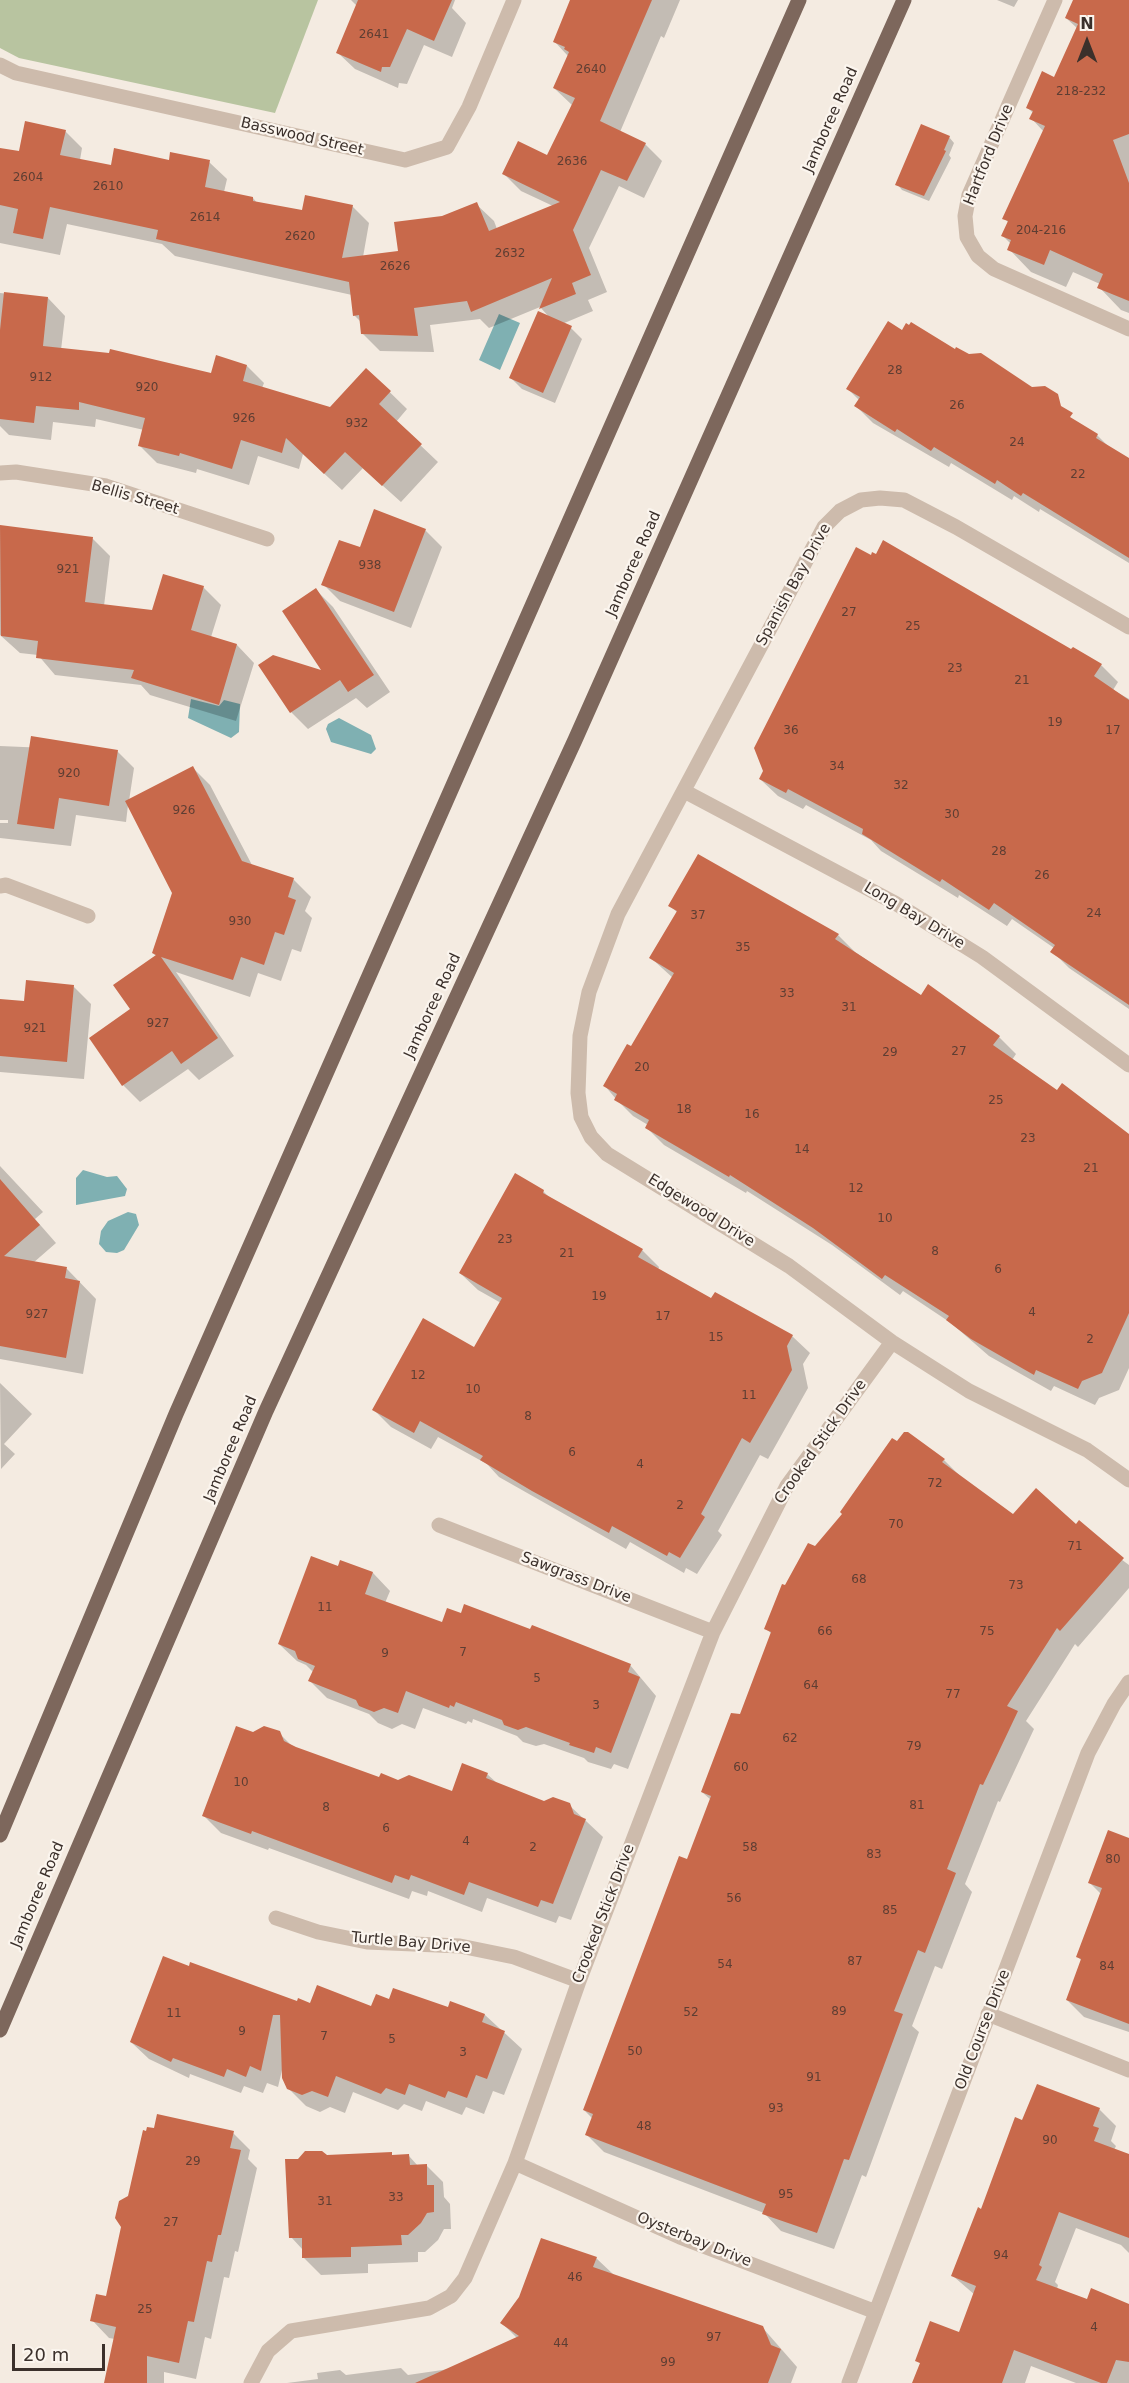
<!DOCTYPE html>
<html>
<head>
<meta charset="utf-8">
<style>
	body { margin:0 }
	#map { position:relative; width:1129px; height:2383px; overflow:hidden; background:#f4ebe1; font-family:"DejaVu Sans",sans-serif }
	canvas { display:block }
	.north { position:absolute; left:1057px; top:12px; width:60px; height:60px; -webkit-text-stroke:4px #fbf5ee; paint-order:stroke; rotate:0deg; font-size:16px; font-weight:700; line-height:24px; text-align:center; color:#3b302b }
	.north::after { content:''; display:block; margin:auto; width:21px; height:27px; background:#3b302b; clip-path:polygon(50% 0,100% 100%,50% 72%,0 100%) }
	.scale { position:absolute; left:12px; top:2344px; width:93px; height:27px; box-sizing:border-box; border:3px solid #3b302b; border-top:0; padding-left:8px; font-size:18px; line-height:21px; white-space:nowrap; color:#3b302b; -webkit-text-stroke:4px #fbf5ee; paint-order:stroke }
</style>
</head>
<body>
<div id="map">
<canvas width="1129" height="2383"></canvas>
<div class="north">N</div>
<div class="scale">20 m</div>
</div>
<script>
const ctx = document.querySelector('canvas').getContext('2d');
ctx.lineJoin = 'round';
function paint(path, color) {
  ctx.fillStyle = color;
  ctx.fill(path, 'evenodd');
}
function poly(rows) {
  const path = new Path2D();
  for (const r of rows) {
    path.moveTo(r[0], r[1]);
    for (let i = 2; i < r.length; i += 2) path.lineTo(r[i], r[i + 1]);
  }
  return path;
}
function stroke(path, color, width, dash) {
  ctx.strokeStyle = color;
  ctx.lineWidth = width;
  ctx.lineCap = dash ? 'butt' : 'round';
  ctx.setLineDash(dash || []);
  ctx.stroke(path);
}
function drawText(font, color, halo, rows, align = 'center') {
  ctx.font = font + ' "DejaVu Sans",sans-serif';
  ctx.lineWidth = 4.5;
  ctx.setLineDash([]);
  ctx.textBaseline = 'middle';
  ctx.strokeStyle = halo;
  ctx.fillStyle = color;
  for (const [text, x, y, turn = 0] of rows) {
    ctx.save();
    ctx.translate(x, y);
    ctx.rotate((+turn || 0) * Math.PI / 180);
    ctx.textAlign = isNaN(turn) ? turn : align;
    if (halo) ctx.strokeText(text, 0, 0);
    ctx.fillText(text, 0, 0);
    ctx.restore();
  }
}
const green = poly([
	[0,0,318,0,275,113,19,58,0,48]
]);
const water = poly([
	[499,314,520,323,500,370,479,360],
	[191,699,219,706,224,700,240,704,239,732,231,738,188,718],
	[339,718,371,735,376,749,371,754,331,742,326,729,328,724],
	[83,1170,107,1177,117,1176,127,1189,125,1196,76,1205,76,1178],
	[128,1212,136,1214,139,1225,124,1250,117,1253,106,1252,99,1244,101,1231,108,1221]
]);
const shadow = poly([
	[351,0,455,0,452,8,466,23,452,57,424,45,407,84,399,83,398,88,355,69,337,52,357,6],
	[596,0,680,0,664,38,661,36,620,132,645,144,662,161,644,198,619,186,589,248,607,292,588,300,593,311,562,324,571,328,582,339,555,403,522,389,511,378,550,318,540,307,489,328,480,319,430,325,434,352,380,351,362,333,361,322,354,315,352,295,175,256,162,244,67,224,60,255,0,243,0,149,20,153,65,131,82,148,80,160,112,167,170,162,209,162,227,179,224,192,253,198,258,204,303,212,352,206,369,223,363,257,399,253,442,218,476,204,494,221,497,229,553,206,521,191,504,174,548,157,572,105,554,88,568,56,554,41],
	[997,0,1018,0,1014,7],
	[1074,0,1129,0,1129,313,1121,310,1099,287,1100,284,1073,272,1066,287,1031,272,1009,249,1011,244,1003,236,1009,223,1004,218,1044,132,1031,118,1033,113,1028,108,1055,79,1077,28,1066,18],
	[949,137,954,143,949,155,951,158,929,201,902,190,897,184],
	[0,293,48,298,65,316,61,350,212,374,247,366,264,383,262,388,330,409,367,370,407,409,396,422,438,462,401,502,363,468,342,490,303,454,299,469,258,456,249,485,197,469,196,473,157,463,140,446,144,430,96,419,95,427,53,422,51,440,9,435,0,426],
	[848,389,1097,435,1110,448,1129,460,1129,563,1040,509,1039,512,1014,496,1012,500,951,463,949,467,873,423,856,406,859,400],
	[0,526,93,539,110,556,104,606,153,612,203,587,221,605,211,637,237,645,254,663,236,721,150,695,141,685,55,675,38,655,20,653,0,635],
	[425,530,442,547,411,628,340,601,323,584,360,549],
	[316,590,333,607,390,692,367,708,356,698,308,729,291,712,324,673],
	[1072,651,1101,665,1118,682,1113,690,1129,699,1129,1009,1069,968,1052,951,1054,948,1012,919,1007,926,959,895,958,898,881,851,871,840,806,805,803,809,778,796,760,779],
	[0,746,117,751,134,768,129,801,193,768,210,785,252,865,293,879,311,897,305,911,312,918,301,952,292,949,281,981,258,973,250,997,176,972,234,1056,199,1080,188,1069,140,1102,123,1085,132,1009,156,956,153,953,174,893,128,805,126,822,76,815,71,846,0,838,0,823,8,823,8,820,0,820],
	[670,906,838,935,855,952,921,997,999,1037,1016,1054,1012,1060,1057,1092,1129,1135,1129,1368,1119,1390,1099,1398,1095,1405,1054,1386,1051,1391,989,1356,951,1323,903,1291,900,1295,832,1245,747,1191,746,1193,664,1145,647,1128,648,1125,633,1116,616,1099,605,1086,632,1048,673,978,651,958,678,913],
	[74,987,91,1004,84,1079,0,1072,0,1001,26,1003],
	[0,1166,43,1212,35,1219,56,1243,33,1263,67,1269,96,1299,83,1374,0,1359],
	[543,1191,552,1200,642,1250,659,1267,658,1270,712,1300,792,1336,810,1353,803,1364,808,1388,768,1459,760,1455,718,1531,722,1535,697,1574,686,1568,684,1573,630,1542,626,1549,499,1477,487,1464,438,1437,431,1449,391,1427,374,1410,475,1349,501,1303,478,1290,460,1273],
	[0,1383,32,1414,4,1444,15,1454,1,1469],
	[944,1460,961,1477,1013,1516,1076,1526,1129,1565,1129,1588,1078,1647,1075,1644,1026,1721,1034,1729,1000,1802,998,1801,965,1884,972,1892,942,1969,935,1966,912,2026,919,2032,866,2177,862,2175,834,2249,781,2231,764,2213,604,2152,587,2135,593,2119,584,2110,688,1861,711,1800,702,1792,741,1716,772,1634,766,1629,785,1587,815,1548],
	[341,1562,373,1573,390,1591,385,1603,443,1623,630,1665,656,1696,628,1769,614,1764,611,1769,588,1762,584,1758,544,1744,536,1746,523,1742,517,1736,473,1719,472,1723,468,1721,466,1724,423,1708,415,1729,402,1724,392,1729,378,1723,369,1714,327,1698,310,1681,314,1673,306,1665,297,1661,279,1644],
	[279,1733,293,1747,380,1779,452,1793,487,1774,498,1784,544,1803,569,1805,603,1837,571,1920,559,1916,556,1923,487,1898,482,1912,428,1891,427,1896,412,1891,409,1899,269,1848,268,1850,221,1833,204,1816,253,1734],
	[1129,1839,1129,2032,1084,2017,1067,2000,1082,1961,1078,1957,1101,1894,1090,1883],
	[389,2001,449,2009,451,2002,485,2015,522,2049,504,2095,493,2091,484,2114,466,2107,462,2115,426,2101,422,2111,404,2104,398,2110,353,2092,345,2113,330,2107,320,2112,306,2106,288,2088,282,2070,278,2087,267,2083,263,2093,244,2086,241,2093,190,2074,189,2078,149,2059,131,2042,297,2003,372,2008],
	[1099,2109,1116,2126,1111,2141,1116,2146,1114,2150,1129,2156,1129,2253,1121,2245,1076,2228,1055,2282,1058,2285,1057,2289,1088,2301,1129,2309,1129,2383,1076,2383,1031,2366,1025,2383,917,2383,921,2364,917,2361,959,2334,975,2295,953,2276,1023,2122],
	[233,2133,250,2150,248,2159,257,2168,238,2252,235,2251,229,2278,224,2277,211,2339,205,2337,196,2379,164,2372,164,2383,107,2383,115,2339,109,2338,92,2320],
	[391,2154,393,2156,409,2156,418,2166,426,2165,443,2182,444,2197,450,2204,451,2229,444,2229,438,2240,425,2252,418,2252,418,2262,368,2264,368,2273,321,2275,304,2258,303,2250,291,2237,326,2157],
	[596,2258,614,2275,762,2327,797,2367,791,2383,480,2383,517,2338,502,2323],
	[401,2368,408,2375,456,2368,470,2383,287,2383,318,2379,317,2373,340,2370,346,2375]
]);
const building = poly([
	[358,0,452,0,434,41,407,29,390,67,382,67,381,72,336,53],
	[570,0,652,0,600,121,646,143,627,181,601,170,573,230,591,275,572,283,576,294,539,309,552,278,471,312,467,301,414,308,418,336,361,334,359,315,353,316,349,282,156,239,158,230,50,207,43,239,13,233,18,209,0,205,0,148,19,151,25,121,66,130,60,155,111,165,114,148,169,160,170,152,210,160,205,187,253,197,253,201,302,210,305,195,353,205,342,258,398,251,394,222,442,216,477,202,489,231,560,202,502,174,518,141,547,155,575,98,553,88,569,52,564,49,565,47,553,42],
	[1073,0,1129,0,1129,134,1113,140,1129,183,1129,301,1097,288,1103,274,1050,250,1044,265,1007,250,1011,240,1001,236,1008,221,1002,219,1045,126,1029,119,1033,111,1026,108,1042,71,1054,77,1078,24,1065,18],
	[921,124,950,136,944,150,946,151,924,196,895,185],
	[4,292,48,297,43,346,109,353,110,349,211,373,216,355,247,365,243,381,330,407,366,368,391,391,379,404,422,444,382,486,345,452,324,474,286,438,282,453,241,440,232,469,180,453,179,456,138,446,145,418,79,402,79,410,36,406,34,423,0,419,0,330],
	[538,311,572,326,543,393,509,378],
	[888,321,902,330,906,323,909,325,911,322,955,349,956,347,969,354,981,353,1032,387,1045,386,1058,394,1061,406,1073,413,1070,417,1098,434,1096,438,1129,458,1129,558,1023,493,1021,496,997,480,995,484,934,447,931,451,897,429,895,432,854,406,860,397,846,389],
	[374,509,426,529,394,612,321,585,339,540,360,547],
	[0,525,93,537,85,602,152,610,163,574,204,586,191,630,237,644,219,705,131,678,134,670,36,658,38,641,1,636],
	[883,540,1071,649,1073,647,1102,664,1094,676,1129,700,1129,1005,1050,952,1055,945,994,903,989,910,942,879,940,882,862,834,863,829,788,789,786,793,759,779,763,771,754,748,856,547,871,555,872,552,876,554],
	[316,588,374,675,348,692,340,680,290,713,258,665,273,655,321,670,282,611],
	[31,736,118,750,109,806,59,798,54,829,17,824],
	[193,766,242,861,294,878,288,897,296,900,284,935,275,932,264,965,241,957,233,980,161,957,218,1038,181,1064,172,1051,122,1086,89,1038,130,1009,113,985,156,955,152,953,172,893,125,801],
	[698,854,839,934,835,939,921,995,928,984,1000,1036,993,1045,1057,1090,1062,1083,1129,1134,1129,1313,1102,1373,1082,1381,1078,1389,1036,1370,1034,1375,971,1339,946,1320,949,1316,885,1275,882,1279,813,1228,730,1175,729,1177,645,1128,649,1120,614,1100,617,1094,603,1086,627,1044,631,1046,674,973,649,958,677,911,668,906],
	[26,980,74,985,67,1062,0,1056,0,999,24,1001],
	[515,1173,544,1190,543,1193,643,1249,638,1257,711,1298,715,1292,793,1335,787,1346,792,1370,750,1443,742,1438,701,1514,705,1517,680,1558,669,1552,667,1556,612,1526,609,1533,532,1491,480,1460,483,1456,420,1421,414,1433,372,1410,423,1318,474,1347,502,1298,459,1273],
	[0,1179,40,1225,4,1256,67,1267,65,1278,80,1281,66,1358,0,1346],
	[904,1432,908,1432,945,1459,942,1462,1013,1514,1036,1488,1076,1524,1079,1520,1124,1558,1060,1631,1057,1628,1007,1706,1018,1711,983,1785,980,1784,947,1869,956,1873,925,1953,918,1950,894,2011,903,2014,849,2160,844,2159,817,2233,762,2214,766,2204,585,2135,593,2114,583,2110,679,1856,687,1859,711,1796,701,1792,731,1713,740,1714,771,1632,764,1629,782,1584,785,1585,808,1543,815,1546,842,1514,840,1512,892,1438,897,1441],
	[311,1556,338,1566,340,1560,373,1572,365,1594,442,1622,447,1608,461,1613,464,1604,530,1629,532,1625,631,1664,628,1672,640,1677,611,1753,596,1747,594,1753,569,1745,570,1743,526,1727,518,1730,504,1725,502,1720,456,1702,454,1707,450,1705,449,1708,406,1691,398,1713,384,1708,374,1712,359,1706,356,1700,308,1681,315,1666,298,1659,295,1651,278,1644],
	[236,1726,253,1732,264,1726,280,1731,284,1741,296,1747,379,1777,381,1773,398,1780,409,1775,452,1791,462,1763,488,1773,486,1778,544,1801,553,1797,570,1803,574,1814,586,1819,553,1904,541,1900,538,1907,469,1882,464,1895,411,1875,409,1880,395,1875,392,1883,252,1831,251,1834,202,1816],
	[1108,1830,1129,1838,1129,2024,1066,2000,1081,1959,1076,1957,1102,1888,1088,1883],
	[163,1956,189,1966,190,1962,297,2001,298,1998,310,2003,317,1985,371,2006,376,1994,389,1999,393,1988,448,2007,450,2001,485,2014,482,2022,505,2031,487,2079,476,2075,467,2098,448,2091,445,2098,409,2084,405,2095,386,2088,381,2094,336,2076,328,2097,312,2091,302,2095,287,2089,282,2078,280,2015,273,2015,261,2071,250,2066,246,2077,227,2069,224,2077,173,2058,171,2062,130,2042],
	[1037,2084,1100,2108,1093,2126,1099,2128,1094,2141,1129,2154,1129,2238,1059,2212,1039,2265,1042,2267,1036,2280,1087,2299,1091,2288,1129,2304,1129,2362,1116,2360,1107,2383,1101,2383,1014,2350,1002,2383,912,2383,920,2363,915,2361,930,2321,959,2332,976,2286,951,2276,978,2207,981,2209,1015,2117,1022,2120],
	[157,2114,234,2131,230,2148,241,2150,221,2235,218,2235,212,2262,207,2261,194,2322,188,2321,179,2363,147,2356,147,2383,104,2383,116,2327,90,2321,96,2294,106,2296,121,2227,115,2218,119,2201,128,2196,143,2130,146,2131,147,2127,154,2128],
	[305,2151,322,2151,327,2155,392,2152,392,2155,409,2154,410,2165,427,2164,427,2185,434,2185,434,2212,427,2213,421,2223,408,2235,401,2235,402,2245,351,2247,351,2257,302,2258,302,2238,289,2238,285,2159,298,2159],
	[541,2238,597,2257,593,2267,763,2326,771,2345,781,2349,768,2383,415,2383,519,2336,500,2323,519,2297]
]);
const minor = poly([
	[1055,0,969,195,965,216,967,237,978,256,994,269,1129,329],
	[0,65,16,73,405,160,447,147,469,107,514,0],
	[0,473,16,472,106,486,267,539],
	[1129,627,956,527,904,500,880,498,861,500,840,511,824,527,618,914,589,992,580,1036,578,1093,581,1117,591,1137,607,1154,789,1266,892,1342,969,1391,1087,1450,1129,1480],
	[684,791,895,903,982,957,1129,1065],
	[0,886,6,885,88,916],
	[439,1525,713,1632],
	[276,1918,318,1932,367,1942,460,1946,514,1957,579,1981],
	[988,2014,1129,2070],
	[515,2163,680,2237,876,2312],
	[251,2383,268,2351,291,2331,429,2308,451,2296,465,2278,515,2163,579,1981,713,1632,787,1486,892,1342],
	[849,2383,1088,1753,1114,1704,1129,1682]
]);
const primary = poly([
	[0,1835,176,1414,799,0],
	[0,2030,266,1411,575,740,904,0]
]);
const numberNames = [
	["2641",374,35],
	["2640",591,70],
	["218-232",1081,92],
	["2636",572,162],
	["2604",28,178],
	["2610",108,187],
	["2614",205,218],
	["204-216",1041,231],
	["2620",300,237],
	["2632",510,254],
	["2626",395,267],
	["28",895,371],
	["912",41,378],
	["920",147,388],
	["26",957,406],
	["926",244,419],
	["932",357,424],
	["24",1017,443],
	["22",1078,475],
	["938",370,566],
	["921",68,570],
	["27",849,613],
	["25",913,627],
	["23",955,669],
	["21",1022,681],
	["19",1055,723],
	["36",791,731],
	["17",1113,731],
	["34",837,767],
	["920",69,774],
	["32",901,786],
	["926",184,811],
	["30",952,815],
	["28",999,852],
	["26",1042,876],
	["24",1094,914],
	["37",698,916],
	["930",240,922],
	["35",743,948],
	["33",787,994],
	["31",849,1008],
	["927",158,1024],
	["921",35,1029],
	["27",959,1052],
	["29",890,1053],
	["20",642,1068],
	["25",996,1101],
	["18",684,1110],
	["16",752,1115],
	["23",1028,1139],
	["14",802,1150],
	["21",1091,1169],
	["12",856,1189],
	["10",885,1219],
	["23",505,1240],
	["8",935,1252],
	["21",567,1254],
	["6",998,1270],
	["19",599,1297],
	["4",1032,1313],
	["927",37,1315],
	["17",663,1317],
	["15",716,1338],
	["2",1090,1340],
	["12",418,1376],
	["10",473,1390],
	["11",749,1396],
	["8",528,1417],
	["6",572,1453],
	["4",640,1465],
	["72",935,1484],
	["2",680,1506],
	["70",896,1525],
	["71",1075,1547],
	["68",859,1580],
	["73",1016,1586],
	["11",325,1608],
	["66",825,1632],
	["75",987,1632],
	["7",463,1653],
	["9",385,1654],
	["5",537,1679],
	["64",811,1686],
	["77",953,1695],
	["3",596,1706],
	["62",790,1739],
	["79",914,1747],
	["60",741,1768],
	["10",241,1783],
	["81",917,1806],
	["8",326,1808],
	["6",386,1829],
	["4",466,1842],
	["2",533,1848],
	["58",750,1848],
	["83",874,1855],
	["80",1113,1860],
	["56",734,1899],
	["85",890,1911],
	["87",855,1962],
	["54",725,1965],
	["84",1107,1967],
	["89",839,2012],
	["52",691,2013],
	["11",174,2014],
	["9",242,2032],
	["7",324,2037],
	["5",392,2040],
	["50",635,2052],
	["3",463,2053],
	["91",814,2078],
	["93",776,2109],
	["48",644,2127],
	["90",1050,2141],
	["29",193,2162],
	["95",786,2195],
	["33",396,2198],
	["31",325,2202],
	["27",171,2223],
	["94",1001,2256],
	["46",575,2278],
	["25",145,2310],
	["4",1094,2328],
	["97",714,2338],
	["44",561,2344],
	["99",668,2363]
];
const streetNames = [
	["Jamboree Road",831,120,-66],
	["Basswood Street",302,137,13],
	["Hartford Drive",989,155,-68],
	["Bellis Street",135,498,16],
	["Jamboree Road",634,564,-66],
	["Spanish Bay Drive",794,585,-61],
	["Long Bay Drive",914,916,31],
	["Jamboree Road",433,1006,-65],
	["Edgewood Drive",701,1211,32],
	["Crooked Stick Drive",821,1442,-55],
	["Jamboree Road",231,1449,-67],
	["Sawgrass Drive",576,1578,21],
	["Jamboree Road",38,1895,-67],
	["Crooked Stick Drive",604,1914,-69],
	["Turtle Bay Drive",411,1943,5],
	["Old Course Drive",983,2030,-69],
	["Oysterbay Drive",694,2240,22]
];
paint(green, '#b8c4a0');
paint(water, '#7fb0b2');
paint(shadow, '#0003');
paint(building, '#c8694b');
stroke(minor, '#cdbbac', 15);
stroke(primary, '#7d675c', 15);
drawText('12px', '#5e3e33', null, numberNames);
drawText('15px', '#3b302b', '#fbf5ee', streetNames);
</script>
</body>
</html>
